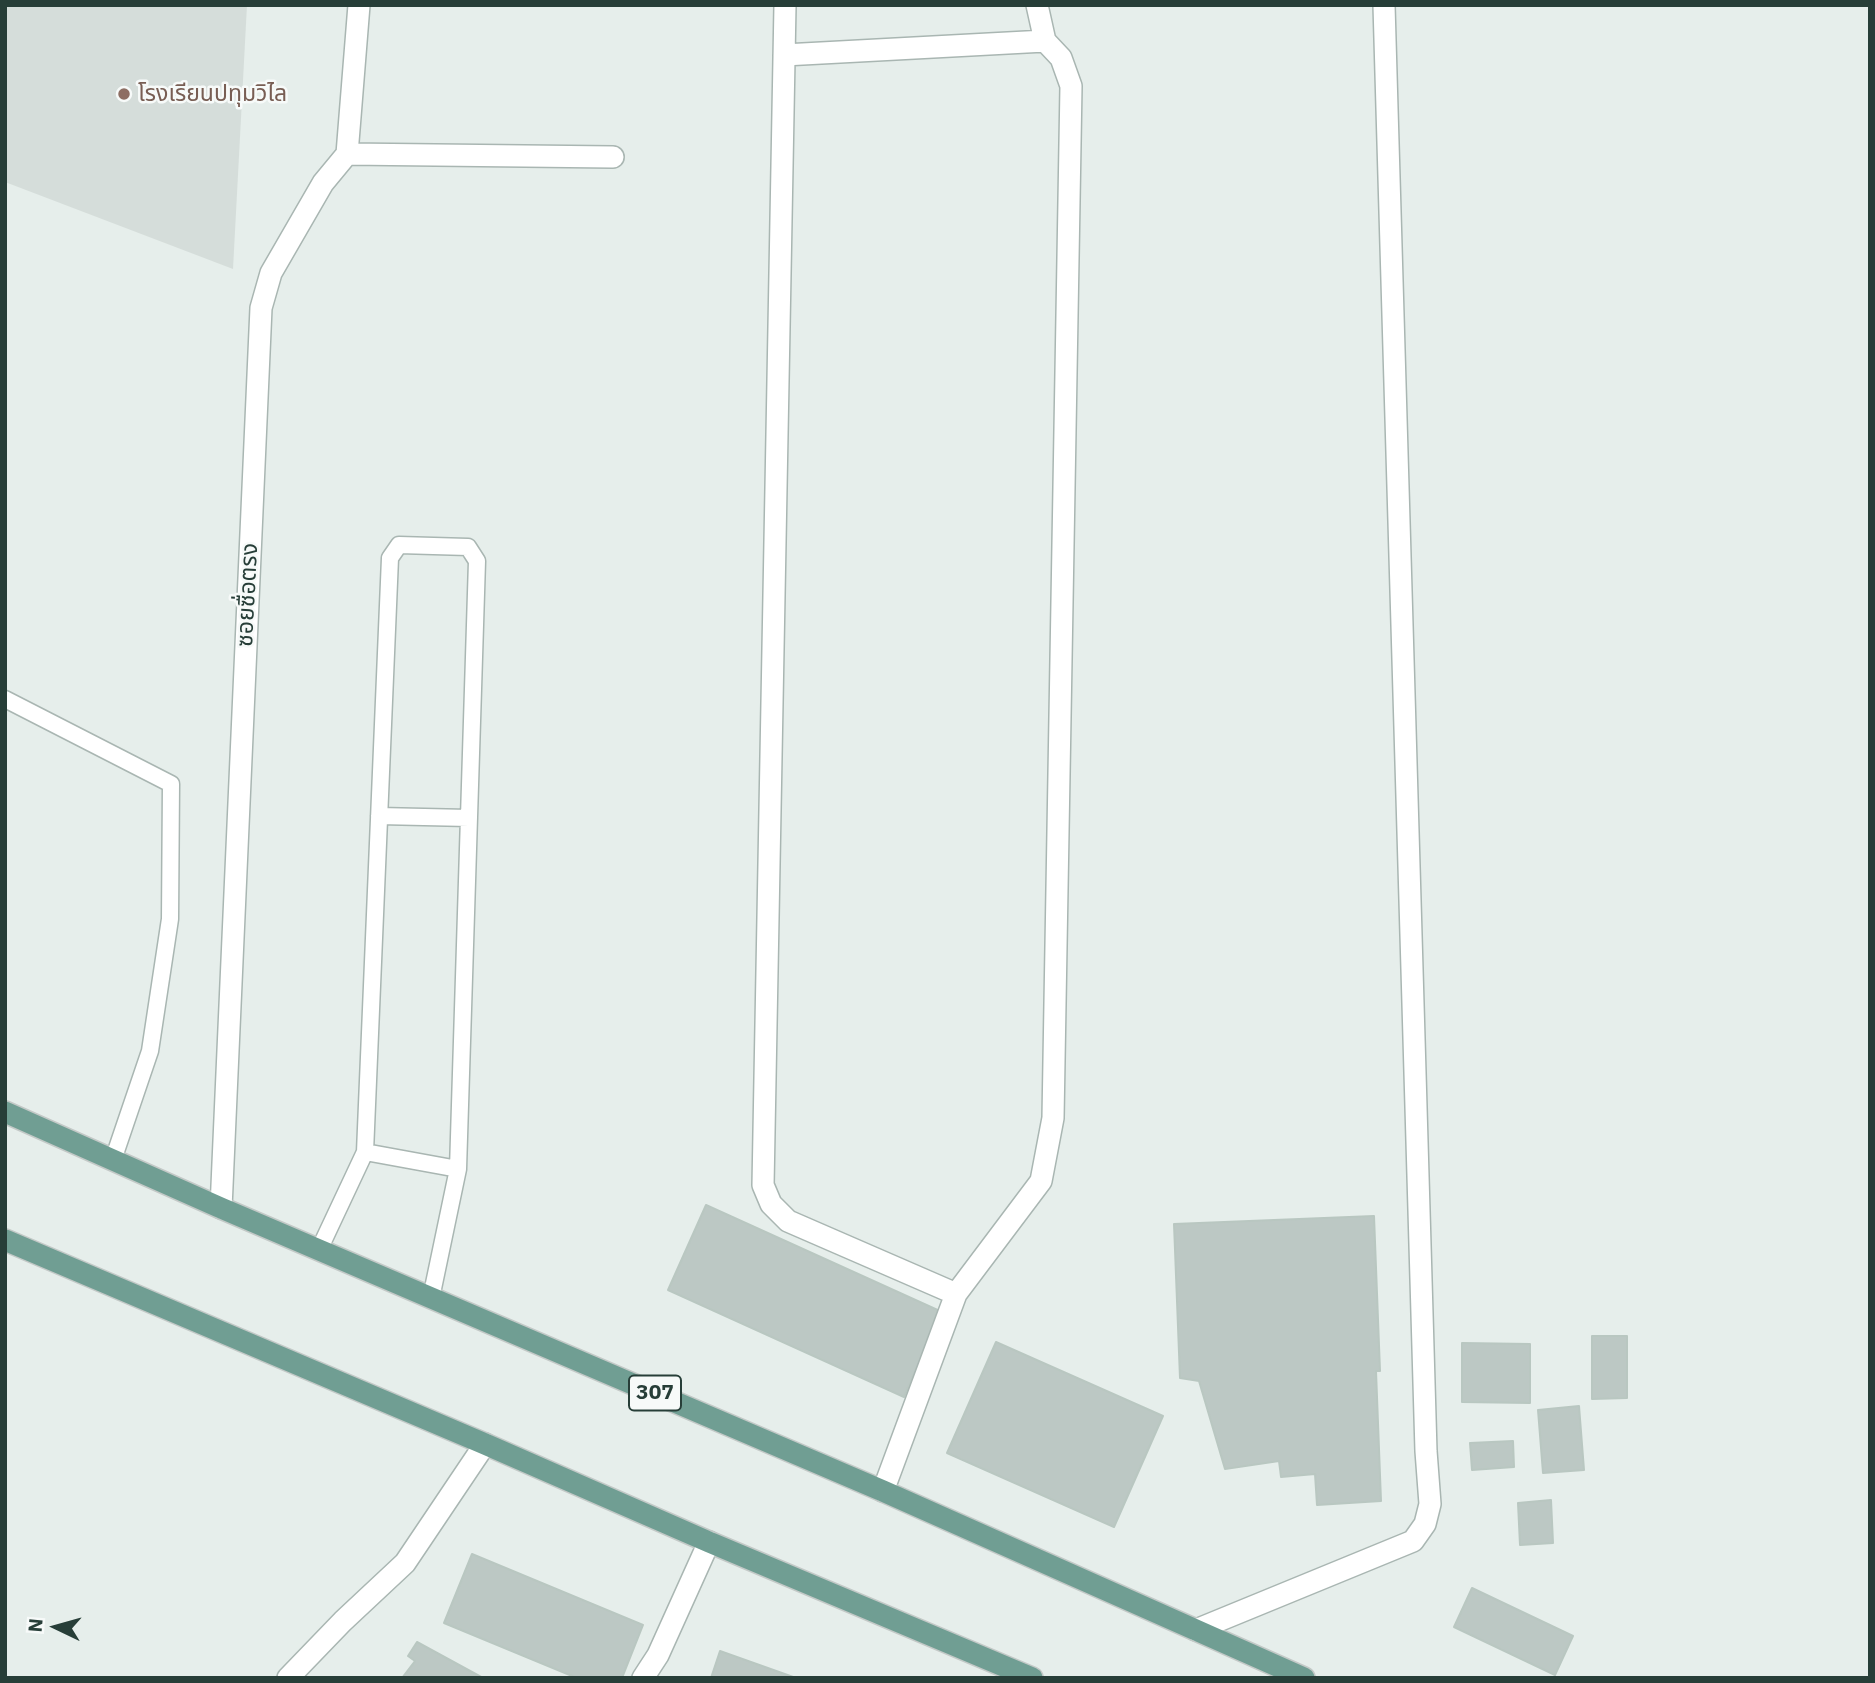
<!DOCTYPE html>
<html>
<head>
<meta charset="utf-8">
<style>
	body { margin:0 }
	#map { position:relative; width:1875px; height:1683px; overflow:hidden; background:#e6eeeb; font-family:"IBM Plex Sans",sans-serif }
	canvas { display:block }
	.frame { position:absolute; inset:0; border:7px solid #273e38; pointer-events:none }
	.north { position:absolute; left:21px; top:1592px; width:70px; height:70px; -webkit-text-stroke:5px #f7faf9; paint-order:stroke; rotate:275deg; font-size:19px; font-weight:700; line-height:28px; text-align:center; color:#273e38 }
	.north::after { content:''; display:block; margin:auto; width:24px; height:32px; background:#273e38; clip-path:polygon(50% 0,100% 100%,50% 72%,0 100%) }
</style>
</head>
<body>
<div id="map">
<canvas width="1875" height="1683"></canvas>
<div class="frame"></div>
<div class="north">N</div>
</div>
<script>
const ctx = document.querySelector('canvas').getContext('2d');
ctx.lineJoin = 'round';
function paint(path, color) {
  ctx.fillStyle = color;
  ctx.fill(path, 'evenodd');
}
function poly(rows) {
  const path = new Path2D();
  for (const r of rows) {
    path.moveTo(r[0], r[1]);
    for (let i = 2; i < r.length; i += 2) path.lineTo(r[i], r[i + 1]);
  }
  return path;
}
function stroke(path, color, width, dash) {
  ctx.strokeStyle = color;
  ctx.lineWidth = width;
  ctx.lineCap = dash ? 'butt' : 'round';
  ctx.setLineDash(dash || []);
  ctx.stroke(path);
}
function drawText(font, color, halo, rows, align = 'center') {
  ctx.font = font + ' "IBM Plex Sans","Noto Sans Thai",sans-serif';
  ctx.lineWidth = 5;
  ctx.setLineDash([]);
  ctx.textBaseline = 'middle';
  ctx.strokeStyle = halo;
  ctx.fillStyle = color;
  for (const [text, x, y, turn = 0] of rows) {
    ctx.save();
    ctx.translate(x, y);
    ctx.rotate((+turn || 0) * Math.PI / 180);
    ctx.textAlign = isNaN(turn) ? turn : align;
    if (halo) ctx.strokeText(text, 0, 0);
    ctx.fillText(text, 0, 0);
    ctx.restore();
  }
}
const built = poly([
	[5,5,247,5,233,269,5,182]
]);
const building = poly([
	[706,1205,942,1312,904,1397,668,1290,706,1205],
	[1374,1216,1380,1371,1376,1371,1381,1501,1317,1505,1315,1474,1281,1477,1279,1461,1225,1469,1199,1381,1180,1378,1174,1224,1374,1216],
	[1592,1336,1627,1336,1627,1398,1592,1399,1592,1336],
	[996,1342,1163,1416,1114,1527,947,1453,996,1342],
	[1462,1343,1530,1344,1530,1403,1462,1402,1462,1343],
	[1579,1406,1584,1470,1543,1473,1538,1410,1579,1406],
	[1513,1441,1514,1467,1472,1470,1470,1443,1513,1441],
	[1551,1500,1553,1543,1520,1545,1518,1503,1551,1500],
	[472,1554,643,1625,622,1678,577,1678,444,1623,472,1554],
	[1472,1588,1573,1636,1555,1675,1454,1627,1472,1588],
	[417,1642,483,1678,402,1678,415,1661,408,1656,417,1642],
	[720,1651,796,1678,711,1678,720,1651]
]);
const lane = poly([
	[5,699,171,784,170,919,150,1051,113,1160],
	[379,816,469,818],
	[365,1152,390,558,399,545,468,547,477,561,458,1169],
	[319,1250,365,1152,458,1169,431,1298]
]);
const street = poly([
	[785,5,763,1185,771,1204,788,1221,956,1294],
	[784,55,1045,41],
	[347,154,613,157],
	[221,1208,261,308,271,273,323,183,347,154,359,5],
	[883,1491,956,1294,1041,1181,1053,1118,1071,86,1061,58,1045,41,1037,5],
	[1196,1630,1413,1541,1425,1524,1430,1504,1426,1451,1384,5],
	[288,1678,343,1621,405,1563,485,1444],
	[643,1678,658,1655,709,1542]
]);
const primary = poly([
	[5,1112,221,1208,883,1491,1304,1678],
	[5,1240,485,1444,709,1542,1032,1678]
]);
const markers = [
	[124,94,7,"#8d6e63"]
];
const shields = [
	[655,1393,52]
];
const shieldNames = [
	["307",655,1393]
];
const educationNames = [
	["โรงเรียนปทุมวิไล",138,94]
];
const streetNames = [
	["ซอยซื่อตรง",248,595,-87]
];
paint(built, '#d5ddda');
paint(building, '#bcc8c4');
stroke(building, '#b9c7c1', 2);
stroke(lane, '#a9b6b2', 19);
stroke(street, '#a9b6b2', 24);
stroke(primary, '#c3c9c7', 24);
stroke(lane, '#fff', 16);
stroke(street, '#fff', 21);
stroke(primary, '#709e93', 21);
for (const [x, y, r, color] of markers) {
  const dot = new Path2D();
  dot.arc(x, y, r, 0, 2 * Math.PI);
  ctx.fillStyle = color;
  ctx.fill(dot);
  stroke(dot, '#f7faf9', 2.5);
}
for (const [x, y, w] of shields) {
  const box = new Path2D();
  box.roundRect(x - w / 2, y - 17.5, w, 35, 5);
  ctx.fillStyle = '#f7faf9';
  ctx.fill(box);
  stroke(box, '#273e38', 2);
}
drawText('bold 21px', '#273e38', null, shieldNames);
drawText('23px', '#785e54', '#f7faf9', educationNames, 'left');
drawText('23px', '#273e38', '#f7faf9', streetNames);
</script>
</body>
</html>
